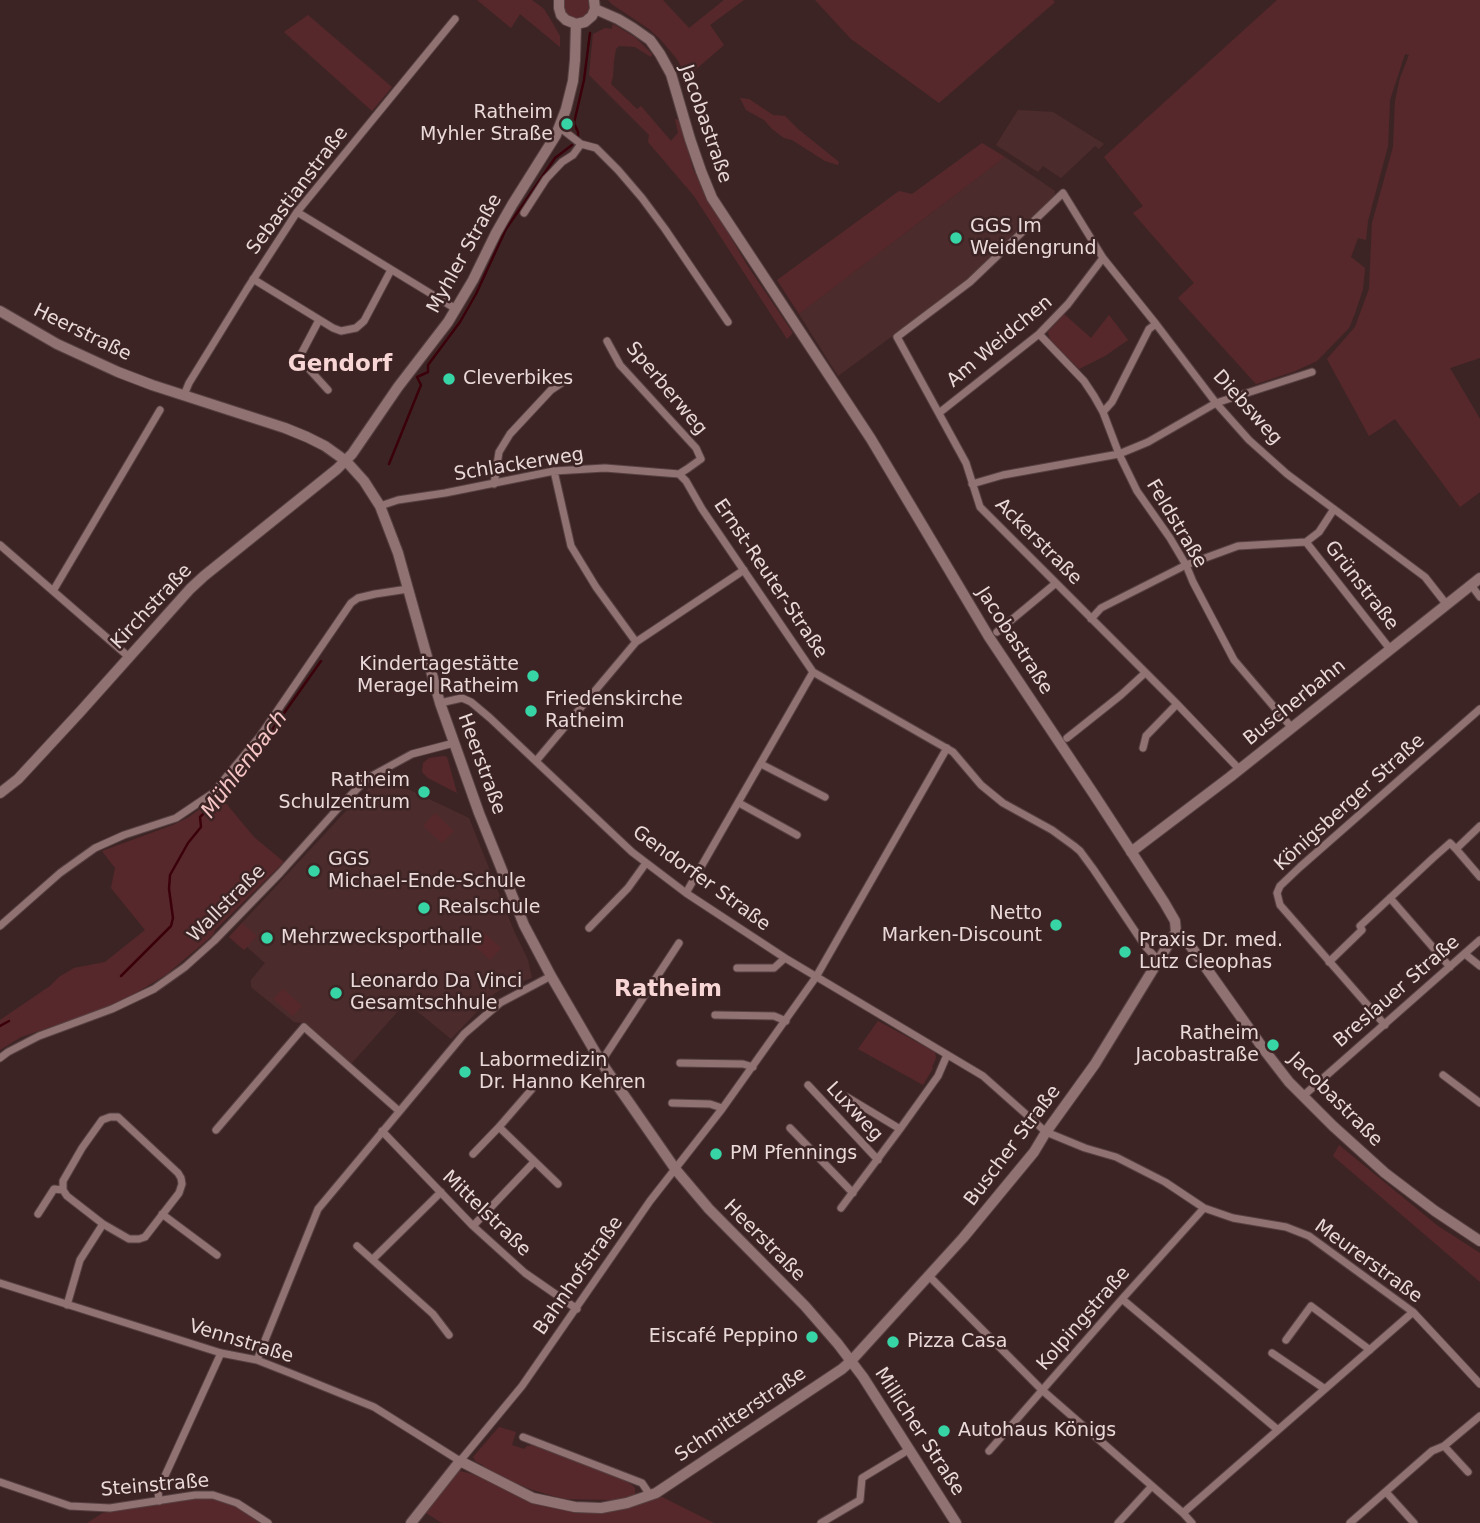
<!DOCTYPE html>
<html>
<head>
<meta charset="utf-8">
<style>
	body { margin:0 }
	canvas { display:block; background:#3d2424 }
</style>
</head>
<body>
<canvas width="1480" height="1523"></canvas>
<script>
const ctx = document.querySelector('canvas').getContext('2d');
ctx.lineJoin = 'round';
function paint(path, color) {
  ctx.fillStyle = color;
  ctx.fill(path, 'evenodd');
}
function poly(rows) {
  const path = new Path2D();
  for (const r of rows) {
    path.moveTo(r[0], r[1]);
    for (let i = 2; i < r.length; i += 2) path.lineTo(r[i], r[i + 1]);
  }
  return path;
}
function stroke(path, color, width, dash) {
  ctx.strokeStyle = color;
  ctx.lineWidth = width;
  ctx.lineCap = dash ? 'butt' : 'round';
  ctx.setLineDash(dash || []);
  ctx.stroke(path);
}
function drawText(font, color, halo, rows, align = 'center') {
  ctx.font = font + ' "DejaVu Sans",sans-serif';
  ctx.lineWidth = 5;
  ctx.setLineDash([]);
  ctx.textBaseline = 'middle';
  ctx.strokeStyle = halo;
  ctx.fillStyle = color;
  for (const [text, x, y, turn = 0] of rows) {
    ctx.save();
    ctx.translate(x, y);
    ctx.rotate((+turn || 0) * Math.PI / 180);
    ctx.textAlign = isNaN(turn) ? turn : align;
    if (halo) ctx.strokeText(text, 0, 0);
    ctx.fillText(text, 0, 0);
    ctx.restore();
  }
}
const built = poly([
	[1018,110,1053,112,1104,144,1099,149,1095,146,1061,178,1043,166,1038,172,996,145],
	[1005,157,1055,191,1054,198,971,278,838,376,799,314],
	[371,786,394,787,410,790,469,818,514,931,528,960,532,978,505,987,494,994,451,1039,406,1002,351,1064,302,1023,294,1022,251,987,251,980,265,963,247,947,244,950,229,937,346,811]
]);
const green = poly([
	[477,0,532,0,544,9,552,22,560,36,560,47,520,14,511,28],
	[565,0,588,0,589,10,587,14,579,19,571,18,564,11],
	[608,0,663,0,689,28,724,0,744,0,710,25,724,45,687,77,677,59,660,39,649,29,613,5],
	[815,0,1053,0,1055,2,939,103,851,39],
	[1277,0,1480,0,1480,358,1450,368,1480,419,1480,492,1460,507,1395,419,1369,436,1327,359,1355,327,1369,289,1372,223,1393,147,1395,101,1400,78,1409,55,1405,54,1390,100,1388,146,1368,221,1366,240,1358,238,1351,257,1365,268,1363,289,1355,313,1349,328,1317,361,1293,372,1256,384,1178,298,1194,283,1133,213,1143,206,1104,157],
	[308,15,392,87,372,111,284,32],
	[613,24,635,37,652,54,651,57,635,47,619,46,616,49,614,61,613,76,611,84,637,109,641,106,671,141,678,133,675,119,680,120,693,169,707,197,747,265,793,333,787,339,694,196,648,142,649,135,589,75,593,34,605,28,612,29],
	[740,98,749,99,773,115,785,116,798,129,839,162,838,165,825,161,792,140,784,138,772,129,764,120,746,110],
	[982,143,1005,157,799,314,777,280,899,191,912,194],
	[1064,314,1091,338,1109,315,1128,340,1105,356,1079,369,1050,340,1048,332],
	[444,756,447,757,457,793,428,778,422,772,423,763,429,758],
	[219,795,254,837,284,862,215,930,213,935,167,974,136,993,105,1009,21,1037,0,1050,0,1020,50,986,59,977,74,968,105,962,145,930,111,888,115,868,102,851,173,825,189,817],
	[435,813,454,831,442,843,423,826],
	[242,923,257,936,244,950,229,937],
	[482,931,501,948,490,960,471,942],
	[283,989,302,1006,293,1016,273,999],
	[878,1021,935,1052,936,1058,932,1067,933,1068,923,1085,858,1049],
	[1339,1145,1438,1226,1480,1253,1480,1282,1333,1156],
	[499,1427,516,1432,512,1445,524,1449,527,1446,534,1445,618,1476,632,1485,635,1488,635,1495,614,1500,563,1499,530,1489,483,1469,483,1465,476,1462,473,1457],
	[456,1470,472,1474,532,1501,582,1511,662,1497,714,1523,442,1523,426,1513],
	[197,1496,226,1499,262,1523,87,1523,103,1513]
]);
const stream = poly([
	[578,138,578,132,574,123,584,80,590,33],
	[389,464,421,385,417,377,428,372,428,365,460,322,476,294,506,229,555,158,572,145],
	[121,976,171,926,173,918,169,889,170,875,188,843,201,827,200,817,216,802,255,754,321,661],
	[0,1026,9,1021]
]);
const street = poly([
	[559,127,581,144,596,148,618,170,642,198,665,229,728,322],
	[297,212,456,309],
	[524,213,546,179,562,162,573,155,581,144],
	[253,279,333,328,341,331,356,328,364,321,391,270],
	[319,320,299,358,328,390],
	[1039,334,1084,381,1094,396,1103,412,1119,454,1137,491,1170,538,1186,565,1193,582,1234,660,1292,728],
	[184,395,189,383,247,289,297,212,455,19],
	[1103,412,1112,402,1149,329,1156,324],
	[939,413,1039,334,1068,304,1103,258],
	[554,471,571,546,596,587,636,642],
	[679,474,686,481,702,509,813,672,953,752,981,785,1003,803,1052,830,1074,846,1080,851,1094,870,1145,946,1158,960],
	[494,484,499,452,510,434,551,390,569,378],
	[972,484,1003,475,1119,454,1148,442,1216,403,1312,372],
	[380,506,398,500,445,493,554,471,605,468,679,474,687,469,701,459,696,448,620,365,607,341],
	[1306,542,1390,649],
	[0,545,129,657],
	[1471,585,1480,597],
	[53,591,160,410],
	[1091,619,1101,608,1186,565,1238,546,1306,542,1319,532,1334,509],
	[997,632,1056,583],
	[440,703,462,698,471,702,490,718,632,852,686,893,785,958,983,1076,1046,1132,1085,1148,1116,1157,1165,1182,1204,1208,1233,1218,1286,1227,1309,1236,1413,1312,1480,1384],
	[1067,738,1121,695,1145,673],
	[1143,748,1146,736,1177,704],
	[536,761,636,642,744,570],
	[761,764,825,797],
	[1240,770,1177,704,980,507,966,463,897,337,970,282,1063,193,1103,258,1156,324,1216,403,1249,440,1287,474,1425,577,1447,605],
	[739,803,797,835],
	[1456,849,1480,877],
	[686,893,813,672],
	[1390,898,1450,967],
	[0,926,60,873,95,848,124,835,176,818,213,793,260,736,351,603,358,598,375,594,408,589],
	[589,928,628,888,646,863],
	[1465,954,1480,966],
	[1329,962,1362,930,1360,926,1433,858,1450,843,1456,849,1480,826],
	[737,968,774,968,785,958],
	[715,1015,774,1016,786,1021],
	[1385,1025,1280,905,1277,893,1280,886,1300,867,1480,709],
	[0,1058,8,1052,39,1036,112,1009,154,989,185,967,214,941,280,873,341,805,368,778,412,754,454,743],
	[601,1062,679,943],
	[680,1063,743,1064,753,1067],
	[1443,1075,1480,1103],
	[808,1085,878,1160],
	[1303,1096,1480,940],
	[847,1097,900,1129],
	[672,1103,710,1104,722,1108],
	[499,1127,558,1184],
	[790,1128,853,1193],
	[216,1130,304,1027,399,1111],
	[382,1131,473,1226,525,1273,577,1309],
	[473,1154,499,1127,532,1089],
	[841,1208,900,1129,938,1076,947,1055],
	[38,1214,54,1189,63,1190],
	[162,1214,217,1255],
	[473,1226,534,1162],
	[357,1246,433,1314,449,1335],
	[373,1259,441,1192],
	[928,1275,1042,1390,1183,1513,1192,1523],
	[0,1283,221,1353,257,1360,290,1373,374,1407,460,1461,522,1386,650,1201,722,1109,816,977,947,748],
	[1122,1299,1278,1430],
	[67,1305,80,1260,103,1224,67,1196,63,1190,63,1181,82,1148,102,1120,110,1117,118,1117,178,1173,181,1178,182,1184,179,1193,145,1237,139,1239,129,1239,103,1224],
	[1286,1340,1311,1306,1370,1350],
	[1272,1353,1325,1389],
	[257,1360,318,1209,464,1034,500,1003,551,976],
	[523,1437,642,1483,650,1495],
	[1444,1446,1468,1472],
	[989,1451,1122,1299,1204,1208],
	[0,1482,70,1506,110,1508,195,1495,213,1495,237,1503,268,1523],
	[1386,1492,1414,1523],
	[159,1501,158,1491,221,1353],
	[1183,1513,1413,1312],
	[821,1523,860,1500,862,1478,910,1449],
	[1118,1523,1152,1486],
	[1350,1523,1432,1451,1444,1446,1480,1416]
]);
const secondary = poly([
	[559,0,559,8,561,15,566,20,576,24,585,22,592,16,595,9,594,0],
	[595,9,618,19,633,28,650,40,660,54,671,74,690,139,701,171,712,198,871,439,989,637,1095,796,1164,902,1175,921,1176,932,1187,941,1265,1051,1289,1082,1333,1126,1385,1173,1435,1211,1480,1241],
	[0,311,57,344,118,372,152,385,285,428,307,437,325,446,346,461,364,481,380,506,398,553,440,703,479,813,524,925,551,976,601,1062,676,1170,709,1209,805,1306,838,1344,863,1377,956,1523],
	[0,793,18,779,80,712,190,589,204,576,337,469,352,454,398,387,448,322,473,280,496,233,512,205,556,135,566,109,573,81,575,60,576,24],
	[1131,852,1230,777,1480,578],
	[411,1523,460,1461,533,1498,575,1507,601,1508,627,1503,656,1493,842,1369,851,1361,963,1238,1034,1152,1046,1132,1095,1064,1176,932]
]);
const markers = [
	[567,124,7,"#37d4a6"],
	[956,238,7,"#37d4a6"],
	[449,379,7,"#37d4a6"],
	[533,676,7,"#37d4a6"],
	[531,711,7,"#37d4a6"],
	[424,792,7,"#37d4a6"],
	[314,871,7,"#37d4a6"],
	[424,908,7,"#37d4a6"],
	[1056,925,7,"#37d4a6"],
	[267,938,7,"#37d4a6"],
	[1125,952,7,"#37d4a6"],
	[336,993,7,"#37d4a6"],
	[1273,1045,7,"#37d4a6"],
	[465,1072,7,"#37d4a6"],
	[716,1154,7,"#37d4a6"],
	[812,1337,7,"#37d4a6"],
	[893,1342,7,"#37d4a6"],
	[944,1431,7,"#37d4a6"]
];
const poiNames = [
	["Ratheim",553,113,"right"],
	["Myhler Straße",553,135,"right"],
	["GGS Im",970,227],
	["Weidengrund",970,249],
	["Cleverbikes",463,379],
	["Kindertagestätte",519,665,"right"],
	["Meragel Ratheim",519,687,"right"],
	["Friedenskirche",545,700],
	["Ratheim",545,722],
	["Ratheim",410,781,"right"],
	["Schulzentrum",410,803,"right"],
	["GGS",328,860],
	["Michael-Ende-Schule",328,882],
	["Realschule",438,908],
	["Netto",1042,914,"right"],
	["Marken-Discount",1042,936,"right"],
	["Mehrzwecksporthalle",281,938],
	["Praxis Dr. med.",1139,941],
	["Lutz Cleophas",1139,963],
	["Leonardo Da Vinci",350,982],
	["Gesamtschhule",350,1004],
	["Ratheim",1259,1034,"right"],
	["Jacobastraße",1259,1056,"right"],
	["Labormedizin",479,1061],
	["Dr. Hanno Kehren",479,1083],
	["PM Pfennings",730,1154],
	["Eiscafé Peppino",798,1337,"right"],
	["Pizza Casa",907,1342],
	["Autohaus Königs",958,1431]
];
const streetNames = [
	["Jacobastraße",705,124,71],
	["Sebastianstraße",298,191,-53],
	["Myhler Straße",465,254,-61],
	["Heerstraße",82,333,26],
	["Am Weidchen",1000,342,-40],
	["Sperberweg",666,389,50],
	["Diebsweg",1247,408,48],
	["Schlackerweg",519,465,-9],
	["Feldstraße",1176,524,59],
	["Ackerstraße",1038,542,45],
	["Ernst-Reuter-Straße",770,579,56],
	["Grünstraße",1361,586,52],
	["Kirchstraße",152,607,-47],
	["Jacobastraße",1014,641,57],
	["Buscherbahn",1295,703,-39],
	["Heerstraße",481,764,70],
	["Königsberger Straße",1350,803,-42],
	["Gendorfer Straße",701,879,36],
	["Wallstraße",227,904,-45],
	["Breslauer Straße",1397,992,-41],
	["Jacobastraße",1335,1100,45],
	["Luxweg",854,1112,47],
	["Buscher Straße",1013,1146,-53],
	["Mittelstraße",486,1214,44],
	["Heerstraße",764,1241,45],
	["Meurerstraße",1368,1262,36],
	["Bahnhofstraße",579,1276,-55],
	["Kolpingstraße",1084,1319,-49],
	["Vennstraße",241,1342,17],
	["Schmitterstraße",741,1415,-34],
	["Millicher Straße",919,1432,57],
	["Steinstraße",155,1486,-5]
];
const waterNames = [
	["Mühlenbach",245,765,-53]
];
const quarterNames = [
	["Gendorf",340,365],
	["Ratheim",668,990]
];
paint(built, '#4c2b2c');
paint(green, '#57282b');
stroke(stream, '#3b010b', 2.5);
stroke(street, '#574142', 9);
stroke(secondary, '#574142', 12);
stroke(street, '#917272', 7);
stroke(secondary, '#917272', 10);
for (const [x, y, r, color] of markers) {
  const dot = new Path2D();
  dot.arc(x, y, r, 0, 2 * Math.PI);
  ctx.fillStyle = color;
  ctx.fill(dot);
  stroke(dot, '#3d2424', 2.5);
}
drawText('19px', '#ead9d9', '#3d2424', poiNames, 'left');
drawText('19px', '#ead9d9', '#3d2424', streetNames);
drawText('italic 21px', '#f6c5c5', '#3d2424', waterNames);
drawText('bold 23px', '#f9d6d6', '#3d2424', quarterNames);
</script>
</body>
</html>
